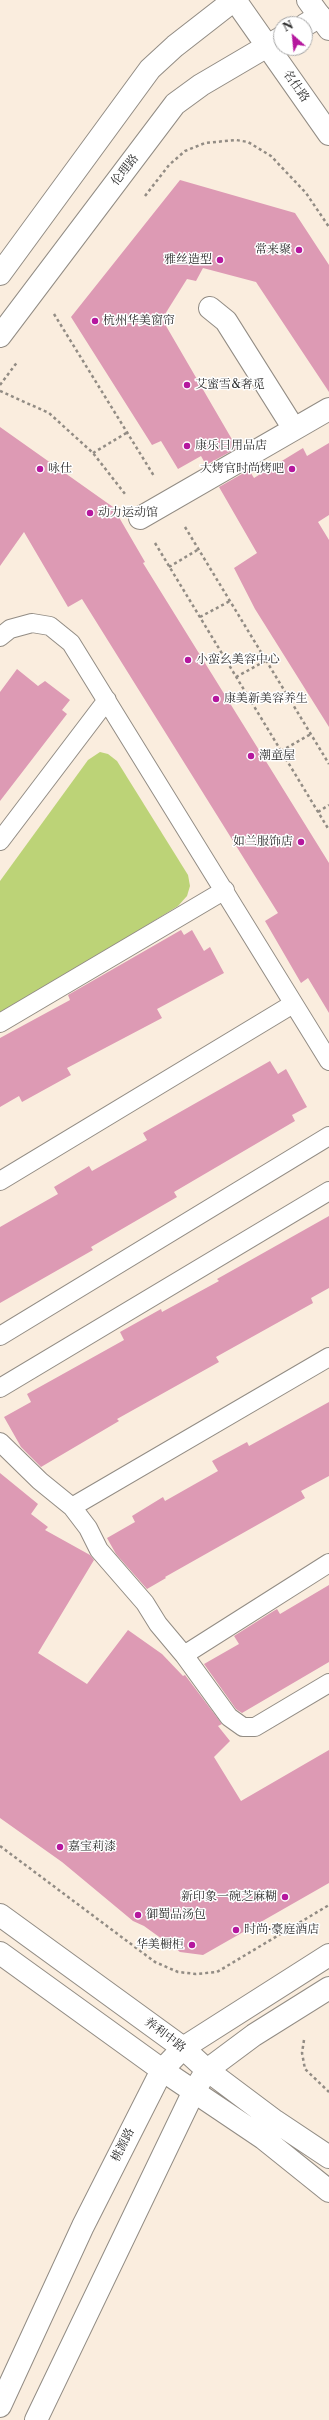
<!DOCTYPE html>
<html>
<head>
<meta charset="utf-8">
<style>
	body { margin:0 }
	#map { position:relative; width:329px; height:2420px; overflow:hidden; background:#faedde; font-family:"Libre Caslon Text",serif }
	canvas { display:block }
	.north { position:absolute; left:273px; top:16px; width:40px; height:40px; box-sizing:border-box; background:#fff; border:1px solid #aaa; border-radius:50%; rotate:333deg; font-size:11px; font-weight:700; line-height:16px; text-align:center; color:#2b2b2b }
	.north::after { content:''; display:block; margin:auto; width:14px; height:18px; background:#b5179e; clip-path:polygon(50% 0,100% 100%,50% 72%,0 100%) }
</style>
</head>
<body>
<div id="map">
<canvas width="329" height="2420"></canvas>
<div class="north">N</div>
</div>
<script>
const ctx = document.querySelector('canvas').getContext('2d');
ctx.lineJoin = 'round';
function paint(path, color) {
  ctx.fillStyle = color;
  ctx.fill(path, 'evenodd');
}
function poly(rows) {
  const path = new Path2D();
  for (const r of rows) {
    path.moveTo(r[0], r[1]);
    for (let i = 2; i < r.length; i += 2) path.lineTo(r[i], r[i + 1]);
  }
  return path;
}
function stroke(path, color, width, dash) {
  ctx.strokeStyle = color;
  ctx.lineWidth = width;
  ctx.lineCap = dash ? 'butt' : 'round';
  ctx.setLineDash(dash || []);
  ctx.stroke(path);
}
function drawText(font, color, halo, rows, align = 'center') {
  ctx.font = font + ' "Libre Caslon Text","Noto Serif SC",serif';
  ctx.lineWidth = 3;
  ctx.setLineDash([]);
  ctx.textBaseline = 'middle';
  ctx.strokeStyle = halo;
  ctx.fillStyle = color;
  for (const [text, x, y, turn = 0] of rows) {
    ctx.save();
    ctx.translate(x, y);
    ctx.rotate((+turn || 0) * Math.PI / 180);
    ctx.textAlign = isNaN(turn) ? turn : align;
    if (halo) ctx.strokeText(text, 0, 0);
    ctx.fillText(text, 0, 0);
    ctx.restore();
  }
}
const green = poly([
	[100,752,108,754,117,761,188,875,190,886,187,896,178,906,0,1016,0,881,88,760]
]);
const building = poly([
	[180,180,295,213,329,265,329,392,256,282,203,268,196,281,187,279,162,319,237,448,206,465,201,456,178,469,161,441,152,445,71,317],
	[0,427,113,507,145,562,143,563,329,863,329,1013,308,978,301,983,265,921,278,913,82,599,68,607,24,532,0,566],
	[329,443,329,515,318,522,329,540,329,727,255,609,234,568,257,553,219,487,249,470,254,478,303,448,307,456],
	[17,669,38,686,45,681,70,700,62,710,67,714,0,801,0,692],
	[181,930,184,935,192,930,204,951,210,947,224,973,157,1009,162,1018,67,1068,71,1075,22,1102,19,1096,0,1107,0,1038,70,1000,68,995],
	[270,1061,278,1074,286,1069,307,1107,292,1115,295,1121,174,1192,177,1197,91,1247,93,1250,0,1303,0,1227,58,1194,54,1187,89,1166,92,1171,147,1140,143,1133],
	[329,1216,329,1288,311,1298,313,1303,216,1357,219,1362,117,1419,119,1421,41,1467,21,1447,4,1417,31,1402,27,1394,124,1340,120,1332,161,1309,162,1312,219,1281,217,1279],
	[329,1402,329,1476,301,1491,305,1498,165,1577,166,1578,147,1589,116,1554,107,1538,135,1522,132,1516,163,1497,165,1501,218,1471,212,1461,247,1442,249,1446],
	[0,1473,38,1504,31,1514,48,1527,45,1530,90,1555,94,1560,38,1653,87,1684,128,1630,162,1654,183,1676,185,1675,222,1724,218,1726,230,1741,214,1757,241,1801,329,1750,329,1883,203,1955,180,1952,144,1926,133,1921,62,1862,0,1818],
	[329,1585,329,1662,242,1713,236,1709,204,1664,239,1644,234,1636,272,1612,277,1609,280,1614]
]);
const path = poly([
	[145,196,169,165,185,151,205,143,236,140,248,142,271,156,306,193,329,227],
	[54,314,154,476],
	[0,385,18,361],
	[0,391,49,413,93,453,125,494],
	[93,453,128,432],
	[185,527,329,764],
	[155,543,329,830],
	[169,567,199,549],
	[200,617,230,601],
	[236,677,267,660],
	[281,751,311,734],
	[318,812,329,805],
	[0,1846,155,1962,178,1972,196,1974,217,1972,329,1905],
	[304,2040,302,2053,305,2069,329,2092]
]);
const service = poly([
	[0,637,10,629,32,623,50,626,71,643,329,1061],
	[0,841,107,700],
	[0,1023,225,890],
	[0,1181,293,1004],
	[0,1336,329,1136],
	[0,1388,329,1191],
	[0,1442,40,1481,72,1507,88,1528,99,1550,145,1603,158,1624,184,1655,229,1717,243,1727,255,1727,329,1683],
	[72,1507,329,1357],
	[184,1655,329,1563]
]);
const pedestrian = poly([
	[210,308,226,321,294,429],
	[140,518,329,409]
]);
const tertiary = poly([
	[235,0,329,134],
	[308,0,329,29]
]);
const secondary = poly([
	[0,2406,83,2226,162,2070,183,2048,329,1955],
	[36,2420,194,2091,207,2070,254,2035,329,1988]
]);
const primary = poly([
	[305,25,320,16],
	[0,274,150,69,175,46,234,0],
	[0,336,175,104,201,85,281,38],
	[0,1915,183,2048,207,2070,275,2121,329,2157],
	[0,1953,162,2070,263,2138,329,2191]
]);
const markers = [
	[299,250,4,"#b5179e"],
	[220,260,4,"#b5179e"],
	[95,321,4,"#b5179e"],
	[187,385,4,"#b5179e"],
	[187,446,4,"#b5179e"],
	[40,469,4,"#b5179e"],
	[292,469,4,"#b5179e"],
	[90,513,4,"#b5179e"],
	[188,660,4,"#b5179e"],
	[216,699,4,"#b5179e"],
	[251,756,4,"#b5179e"],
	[301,842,4,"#b5179e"],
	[60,1847,4,"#b5179e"],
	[285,1897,4,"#b5179e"],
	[138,1915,4,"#b5179e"],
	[236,1930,4,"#b5179e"],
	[192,1945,4,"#b5179e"]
];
const streetNames = [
	["名仕路",296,86,55],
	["伦理路",125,170,-52],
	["养利中路",165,2035,37],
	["桃源路",123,2145,-63]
];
const poiNames = [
	["常来聚",291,250,"right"],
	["雅丝造型",212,260,"right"],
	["杭州华美窗帘",103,321],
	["艾蜜雪&奢觅",195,385],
	["康乐日用品店",195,446],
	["咏仕",48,469],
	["大烤官时尚烤吧",284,469,"right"],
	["动力运动馆",98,513],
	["小蛮幺美容中心",196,660],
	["康美新美容养生",224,699],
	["潮童屋",259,756],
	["如兰服饰店",293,842,"right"],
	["嘉宝莉漆",68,1847],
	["新印象一碗芝麻糊",277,1897,"right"],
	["御蜀品汤包",146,1915],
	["时尚·豪庭酒店",244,1930],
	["华美橱柜",184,1945,"right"]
];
paint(green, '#bcd377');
paint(building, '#dd9ab4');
stroke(service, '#928c84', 20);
stroke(pedestrian, '#928c84', 24);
stroke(tertiary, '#928c84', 24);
stroke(secondary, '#928c84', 24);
stroke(primary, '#928c84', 24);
stroke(path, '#928c84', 2.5, [3, 3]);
stroke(service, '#fff', 18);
stroke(pedestrian, '#fff', 22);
stroke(tertiary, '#fff', 22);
stroke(secondary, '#fff', 22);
stroke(primary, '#fff', 22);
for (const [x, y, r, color] of markers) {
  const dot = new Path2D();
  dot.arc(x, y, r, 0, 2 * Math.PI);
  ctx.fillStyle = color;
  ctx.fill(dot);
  stroke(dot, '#fff', 1.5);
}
drawText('12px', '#2b2b2b', '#fff', streetNames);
drawText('12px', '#2b2b2b', '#fff', poiNames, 'left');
</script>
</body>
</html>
